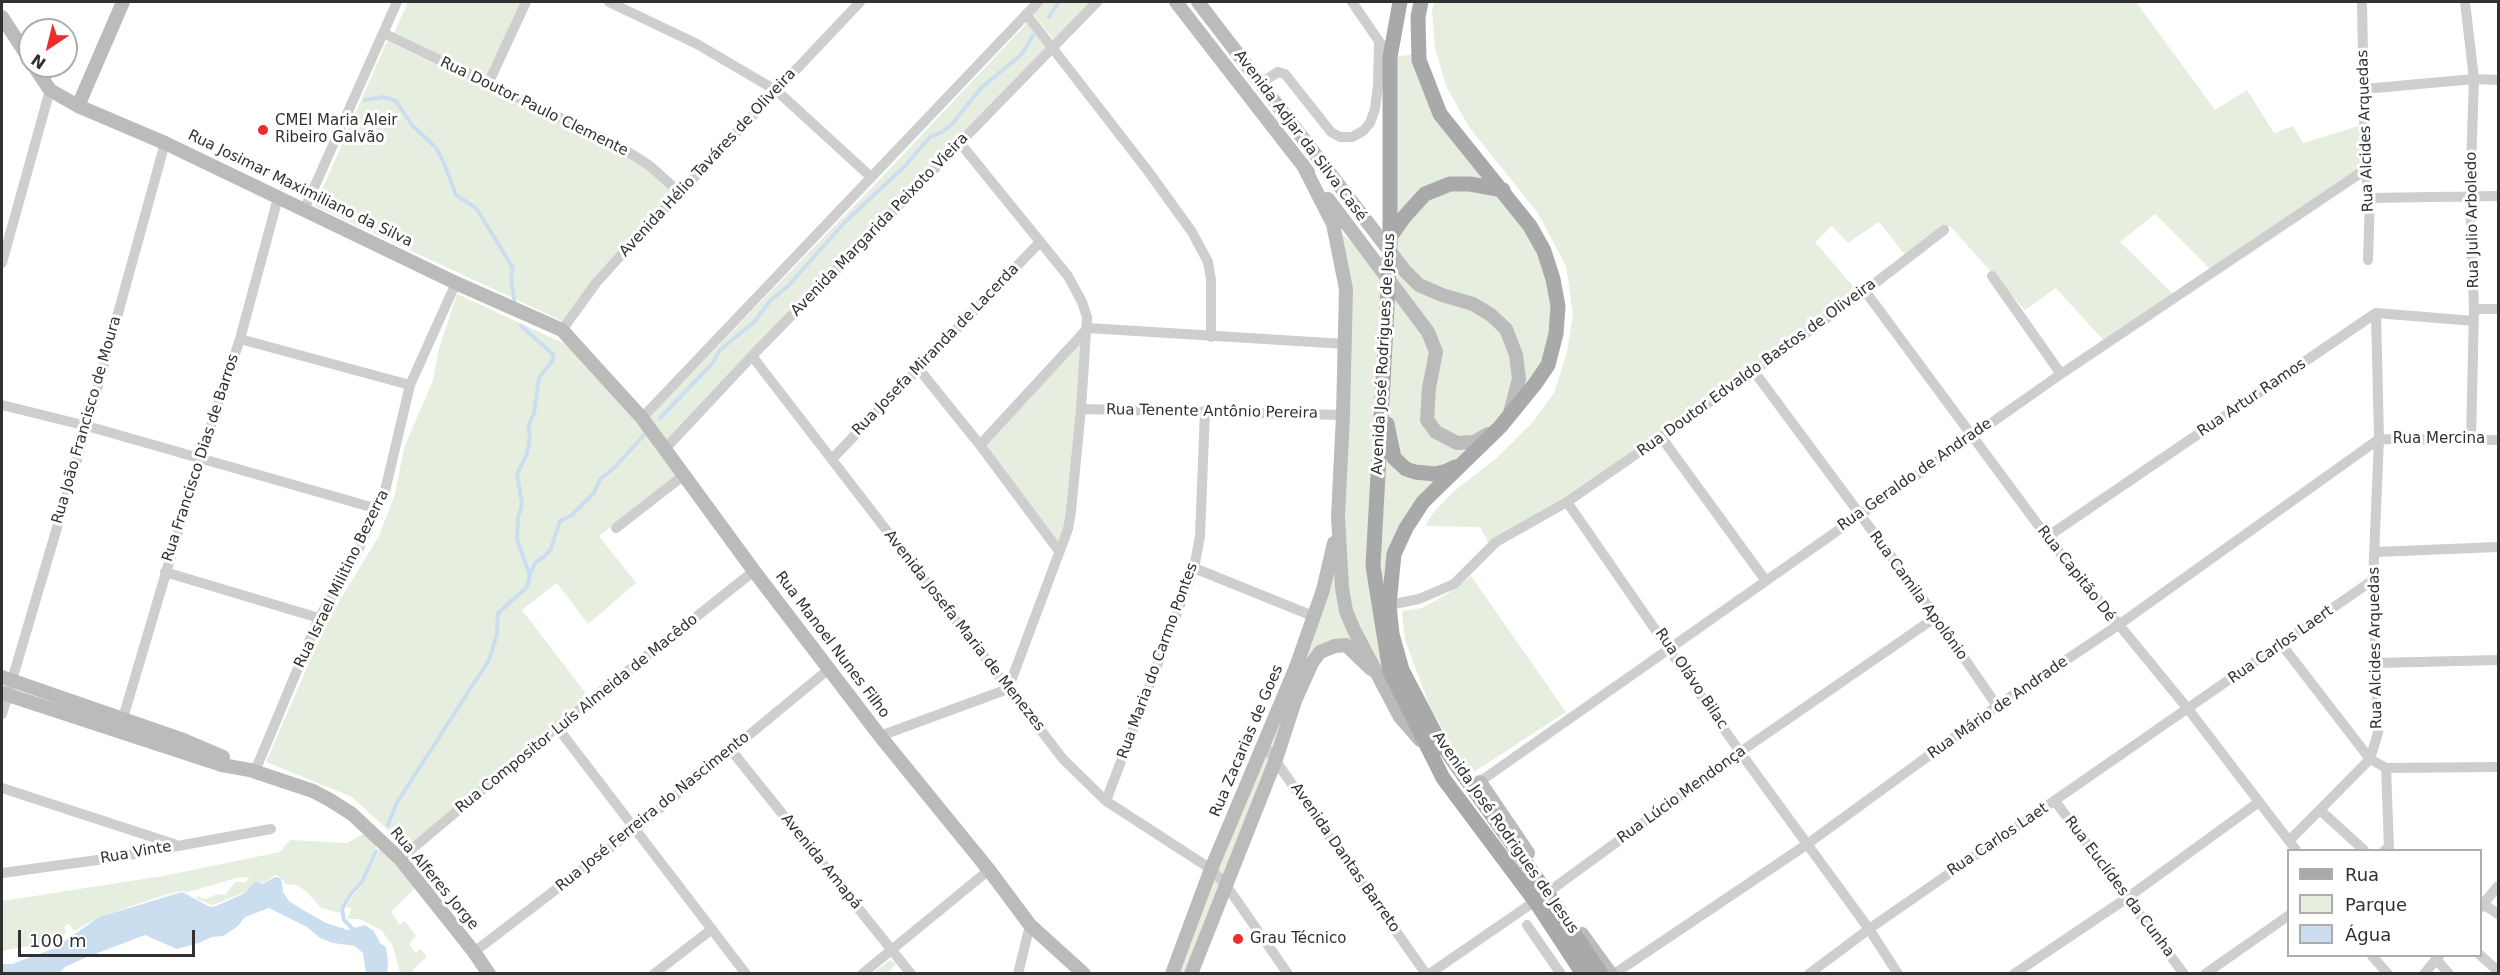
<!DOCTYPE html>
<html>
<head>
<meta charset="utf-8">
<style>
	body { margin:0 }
	#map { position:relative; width:2500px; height:975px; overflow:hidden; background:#fff; font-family:"DejaVu Sans",sans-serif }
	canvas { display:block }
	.frame { position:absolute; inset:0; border:3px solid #313131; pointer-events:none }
	.legend { position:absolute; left:2287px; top:849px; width:195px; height:108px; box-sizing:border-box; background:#fff; border:2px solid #adadad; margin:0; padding:8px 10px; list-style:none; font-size:18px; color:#313131 }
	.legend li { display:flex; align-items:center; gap:12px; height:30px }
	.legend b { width:30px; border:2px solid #adadad }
	.north { position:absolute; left:18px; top:18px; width:60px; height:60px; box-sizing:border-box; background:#fff; border:2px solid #adadad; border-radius:50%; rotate:215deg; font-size:16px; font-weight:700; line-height:24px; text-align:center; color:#313131 }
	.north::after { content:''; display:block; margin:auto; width:21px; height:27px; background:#f02b2d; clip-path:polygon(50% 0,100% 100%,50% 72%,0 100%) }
	.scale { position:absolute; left:18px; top:930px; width:177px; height:27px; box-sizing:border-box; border:3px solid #313131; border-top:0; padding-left:8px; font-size:18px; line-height:21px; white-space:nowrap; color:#313131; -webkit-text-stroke:4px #fff; paint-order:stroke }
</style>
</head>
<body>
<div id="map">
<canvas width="2500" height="975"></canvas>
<div class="frame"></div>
<ul class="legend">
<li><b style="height:8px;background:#a9a9a9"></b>Rua</li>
<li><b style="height:16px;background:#e6efdf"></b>Parque</li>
<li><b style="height:16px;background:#cadeef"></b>Água</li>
</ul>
<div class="north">N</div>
<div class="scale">100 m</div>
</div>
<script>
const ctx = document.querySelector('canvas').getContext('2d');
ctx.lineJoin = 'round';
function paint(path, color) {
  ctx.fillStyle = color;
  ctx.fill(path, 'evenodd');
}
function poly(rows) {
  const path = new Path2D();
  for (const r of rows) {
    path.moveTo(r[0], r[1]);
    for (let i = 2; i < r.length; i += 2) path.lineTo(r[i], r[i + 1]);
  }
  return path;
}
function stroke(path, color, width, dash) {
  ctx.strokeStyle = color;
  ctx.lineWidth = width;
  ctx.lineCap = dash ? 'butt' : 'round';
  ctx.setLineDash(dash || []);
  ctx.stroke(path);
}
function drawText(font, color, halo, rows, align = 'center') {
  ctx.font = font + ' "DejaVu Sans",sans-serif';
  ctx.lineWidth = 6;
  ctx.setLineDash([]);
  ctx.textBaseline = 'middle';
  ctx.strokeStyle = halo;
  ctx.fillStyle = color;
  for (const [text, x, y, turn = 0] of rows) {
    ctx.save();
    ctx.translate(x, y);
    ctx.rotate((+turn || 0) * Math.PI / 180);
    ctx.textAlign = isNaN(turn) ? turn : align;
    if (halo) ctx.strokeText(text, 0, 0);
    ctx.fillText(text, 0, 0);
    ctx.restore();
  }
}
const green = poly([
	[408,2,521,2,487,79,394,33],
	[1044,2,1092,2,1054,40,1033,14],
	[1434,2,2136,2,2215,110,2247,90,2274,133,2293,126,2303,143,2362,125,2363,168,2210,269,2155,214,2120,242,2173,294,2103,340,2056,288,2025,310,1950,226,1906,256,1879,222,1848,243,1832,226,1815,242,1857,291,1565,499,1489,544,1480,527,1425,526,1433,513,1453,492,1498,457,1533,422,1554,393,1567,352,1573,314,1566,266,1537,212,1469,127,1446,86,1435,48,1432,10],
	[1027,23,1048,46,666,441,648,418,883,176],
	[387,41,615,149,649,171,672,191,562,321,315,206],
	[1419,54,1440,114,1503,190,1553,279,1548,365,1435,490,1394,554,1384,684,1351,656,1339,650,1316,658,1192,973,1172,974,1296,667,1338,517,1345,339,1333,224,1390,282,1390,57],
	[457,294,574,348,639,420,679,474,599,536,636,583,588,624,557,583,522,610,587,695,407,848,352,797,266,762,327,621,379,536,395,494,404,448,433,380,439,348],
	[1084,336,1065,527,1058,543,986,445],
	[1471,576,1566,712,1474,772,1466,769,1430,707,1405,640,1402,611,1422,608,1449,593],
	[367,832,378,842,361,880,348,895,340,909,340,913,321,908,307,892,297,885,285,884,282,878,275,875,264,883,257,881,243,893,215,904,211,905,196,898,198,896,205,899,218,894,225,895,235,882,246,882,249,877,236,878,188,892,182,891,161,896,97,918,74,931,69,924,64,927,66,931,62,939,37,948,33,945,2,951,2,901,163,876,280,852,290,840,347,843],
	[381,846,416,887,391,912,400,925,405,921,416,936,409,944,415,953,421,949,427,957,413,969,414,973,400,973,393,946,382,931,360,919,347,919,352,908,346,908,351,898,363,884],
	[890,960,896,964,888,973,873,973]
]);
const water = poly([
	[275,877,281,878,283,892,289,901,303,910,326,923,348,930,365,925,374,931,380,943,386,947,388,962,387,973,366,973,363,953,355,946,333,943,320,938,307,927,269,908,245,917,238,926,223,936,212,937,199,943,177,949,145,935,82,959,65,967,59,973,2,973,2,964,12,964,55,948,99,917,182,892,210,907,216,906,243,894,256,881,263,884]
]);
const stream = poly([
	[1049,17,1059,2],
	[365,100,384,97,396,101,412,125,436,148,444,163,456,195,476,208,513,268,511,279,515,304],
	[521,326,545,347,553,355,553,360,539,378,534,413,528,427,530,435,527,454,517,474,522,504,518,518,517,539,529,573],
	[660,418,712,364,720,350,754,322,770,301,789,285,845,222,905,166,930,137,942,132,952,124,981,88,1022,54,1033,35],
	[388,825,396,804,489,660,497,634,498,613,527,587,530,573,536,562,545,556,551,549,560,521,572,515,594,493,600,479,614,468,645,434],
	[356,932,344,920,342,909,350,895,362,882,376,851]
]);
const street = poly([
	[609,2,697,44,777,91,871,177],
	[1352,2,1383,47],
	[2362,2,2365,170,2370,198,2368,260],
	[2465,2,2474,79,2470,197,2474,309,2471,440],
	[1026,14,1148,171,1192,232,1208,262,1211,280,1211,337],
	[383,33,619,146,650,166,679,192],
	[1261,83,1278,72,1285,74,1331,132,1340,137,1352,137,1363,131,1370,123,1375,109,1378,86,1379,41],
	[488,84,526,2],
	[2364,89,2474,79,2498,80],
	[2370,198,2498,196],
	[304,210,397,2],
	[2,263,50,90],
	[1992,276,2061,374],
	[1865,291,2047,537,2188,709,2296,850],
	[2474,309,2498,309],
	[562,330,596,283,633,242,860,2],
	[240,339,410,385],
	[752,356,1063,759,1106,801,1211,869,1226,885,1288,974],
	[918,368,980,445,1059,551],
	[1753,370,1936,617,1997,706],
	[2,405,87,426,378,509],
	[1081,409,1343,415],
	[642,418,1038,2],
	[1661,437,1766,581],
	[980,445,1088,328,1345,344],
	[665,449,752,356,1097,2],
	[833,458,1039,243],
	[1567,502,1740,752,1869,929,1898,974],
	[616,528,684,475],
	[2047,537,2376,313,2474,321],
	[2376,552,2498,547],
	[1194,568,1313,616],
	[165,572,319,618],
	[1389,605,1419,599,1454,584,1496,542,1567,502,1661,437,1865,291,1944,230],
	[2282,645,2370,759,2379,764,2386,768,2498,767],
	[2378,663,2498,660],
	[2,714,87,426,165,143],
	[123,718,200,458,240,339,278,198],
	[557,727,746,974],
	[880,736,1008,689,1068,529,1071,511,1081,409,1087,317,1082,302,1068,276,960,143],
	[1263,743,1426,974],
	[731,750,911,974],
	[255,771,319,618,357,553,385,491,410,385,456,283],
	[1475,785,2061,374,2365,170],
	[2,788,174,844],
	[1106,801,1194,568,1200,536,1205,411],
	[2055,801,2184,974],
	[2321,811,2364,850],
	[2289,841,2370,759,2378,733,2373,580,2379,439,2376,313],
	[2385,850,2389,848,2386,768],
	[400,859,557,727,754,571],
	[2,873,112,858,271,829],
	[2480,902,2498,914],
	[2480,908,2498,886],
	[1527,925,1561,974],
	[474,952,635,829,829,669],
	[2480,955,2498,971],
	[2372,956,2388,974],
	[2436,959,2449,974],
	[654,974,712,929],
	[862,974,989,870],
	[1018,974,1030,925],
	[1429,974,1547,893,1740,752,1936,617],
	[1614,974,1806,845,1997,706,2117,626,2379,439,2498,440],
	[1809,974,1869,929,2373,580],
	[2014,974,2127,898,2259,802],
	[2205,974,2288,916],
	[2424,974,2439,956]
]);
const secondary = poly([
	[1176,2,1308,172],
	[1198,2,1405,271,1419,285,1442,295,1473,304,1491,315,1506,329,1516,355,1519,379,1510,413],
	[2,17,30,60],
	[34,66,50,90,78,106,165,143,456,283,562,330,642,418,754,571,880,736,989,870,1030,925,1084,974],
	[78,106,123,2],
	[1303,165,1333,224,1346,289,1343,415,1338,517,1342,588,1346,611,1354,630,1400,717,1420,740],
	[1328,199,1428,332,1436,352,1429,388,1427,420,1436,432,1457,443,1474,442,1488,434],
	[2,677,181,739,223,757],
	[2,693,222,765,250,770,313,791,330,800,352,814,400,859,474,952,489,974],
	[1480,782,1528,853],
	[1582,934,1611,974],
	[1172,974,1211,869,1296,667,1323,590,1334,543],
	[1191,974,1276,759,1295,701,1312,663,1320,652,1335,646,1346,645,1371,669]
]);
const primary = poly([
	[1421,2,1418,17,1419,60,1440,114,1530,226,1544,251,1553,279,1558,306,1556,334,1548,365,1535,384,1500,427,1423,502,1406,528,1394,554,1389,605,1392,634,1402,670,1438,739,1547,893,1601,974],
	[1390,237,1405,216,1425,194,1450,184,1470,184,1503,190],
	[1390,243,1390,57,1400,2],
	[1386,327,1373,566,1390,672,1443,778,1535,901,1583,974],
	[1387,424,1394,458,1406,469,1415,472,1435,474,1447,471,1455,467]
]);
const primaryBridge = poly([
	[1386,327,1390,243]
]);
const markers = [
	[263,130,6,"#f02b2d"],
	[1238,939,6,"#f02b2d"]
];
const streetNames = [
	["Rua Doutor Paulo Clemente",534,107,26],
	["Rua Alcides Arquedas",2366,131,-92],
	["Avenida Adjar da Silva Casé",1300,136,53],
	["Avenida Hélio Taváres de Oliveira",708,163,-47],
	["Rua Josimar Maximiliano da Silva",300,189,26],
	["Rua Julio Arboledo",2473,220,-91],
	["Avenida Margarida Peixoto Vieira",880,225,-46],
	["Rua Josefa Miranda de Lacerda",936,350,-46],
	["Avenida José Rodrigues de Jesus",1384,354,-87],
	["Rua Doutor Edvaldo Bastos de Oliveira",1757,368,-36],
	["Rua Artur Ramos",2252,398,-34],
	["Rua Tenente Antônio Pereira",1212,412,1],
	["Rua João Francisco de Moura",87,420,-74],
	["Rua Mercina",2439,439],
	["Rua Francisco Dias de Barros",201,458,-72],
	["Rua Geraldo de Andrade",1915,475,-35],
	["Rua Capitão Dé",2076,574,52],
	["Rua Israel Militino Bezerra",342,579,-64],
	["Rua Camila Apolônio",1918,596,54],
	["Avenida Josefa Maria de Menezes",964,631,52],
	["Rua Manoel Nunes Filho",832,645,53],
	["Rua Carlos Laert",2281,645,-35],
	["Rua Alcides Arquedas",2376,648,-91],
	["Rua Maria do Carmo Pontes",1158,661,-70],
	["Rua Olávo Bilac",1691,679,56],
	["Rua Mário de Andrade",1998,708,-35],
	["Rua Compositor Luís Almeida de Macêdo",577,714,-39],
	["Rua Zacarias de Goes",1247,741,-67],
	["Rua Lúcio Mendonça",1682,795,-36],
	["Rua José Ferreira do Nascimento",653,812,-39],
	["Avenida José Rodrigues de Jesus",1505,833,55],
	["Rua Carlos Laet",1998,840,-34],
	["Rua Vinte",136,853,-10],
	["Avenida Dantas Barreto",1345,858,55],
	["Avenida Amapá",821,862,51],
	["Rua Alferes Jorge",434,879,50],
	["Rua Euclídes da Cunha",2119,887,53]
];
const poiNames = [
	["CMEI Maria Aleir",275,121],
	["Ribeiro Galvão",275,138],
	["Grau Técnico",1250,939]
];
paint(green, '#e6efdf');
paint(water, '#cadeef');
stroke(stream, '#cadeef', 4);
stroke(street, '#cecece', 10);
stroke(secondary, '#bbb', 14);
stroke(primary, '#a9a9a9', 15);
stroke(primaryBridge, '#a9a9a9', 15);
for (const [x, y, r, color] of markers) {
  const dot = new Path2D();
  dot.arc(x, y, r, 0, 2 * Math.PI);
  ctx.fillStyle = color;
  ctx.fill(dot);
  stroke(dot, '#fff', 2);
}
drawText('15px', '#313131', '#fff', streetNames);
drawText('15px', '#313131', '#fff', poiNames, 'left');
</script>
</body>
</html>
